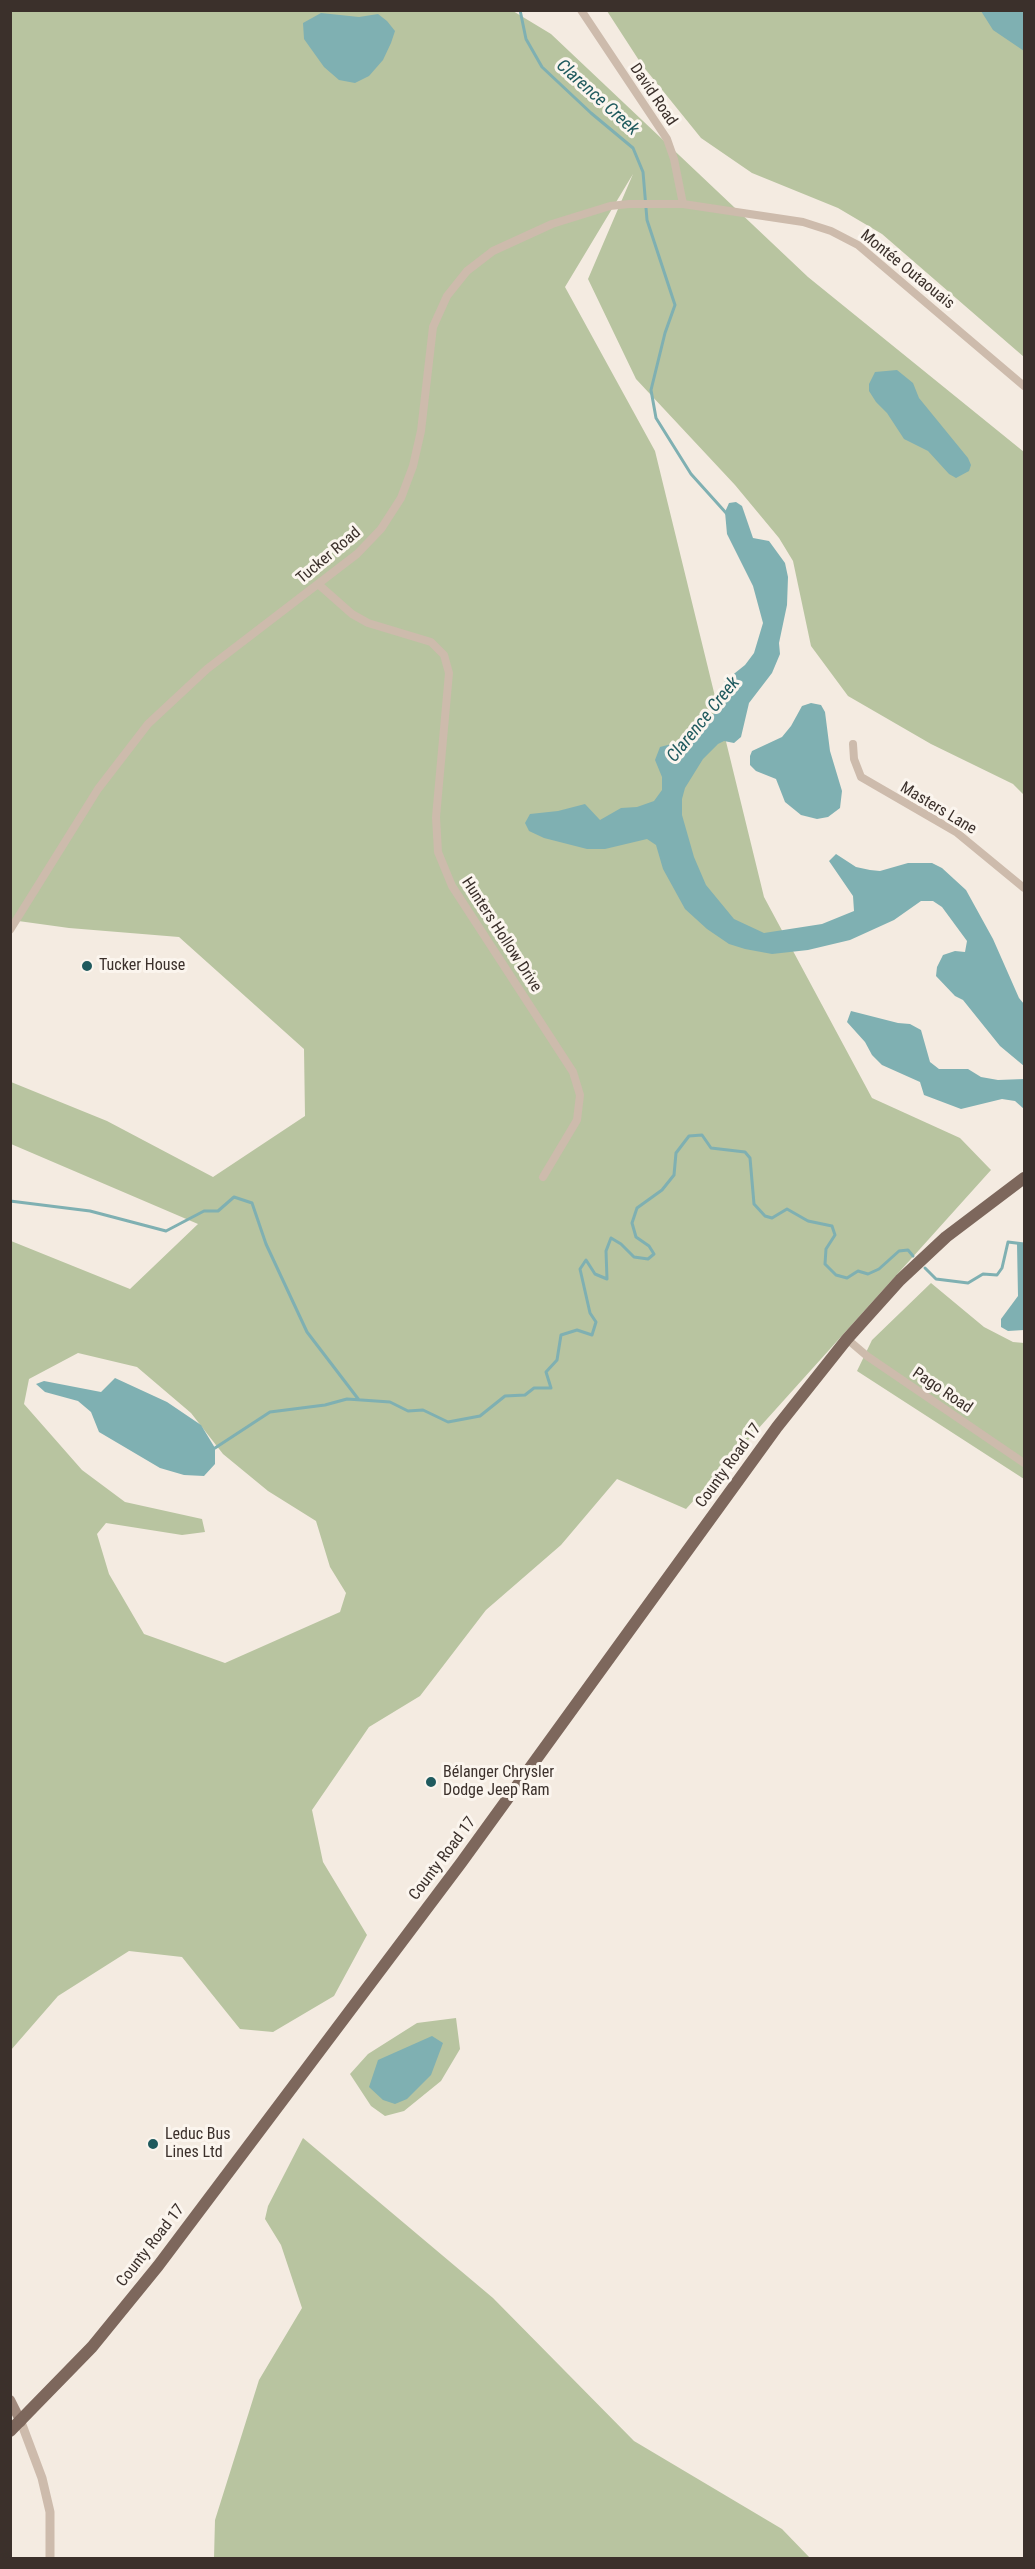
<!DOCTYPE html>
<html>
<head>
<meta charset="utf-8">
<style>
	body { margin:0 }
	#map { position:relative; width:1035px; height:2569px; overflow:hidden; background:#f4ebe1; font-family:"Roboto Condensed",sans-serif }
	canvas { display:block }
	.frame { position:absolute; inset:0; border:12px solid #3b302b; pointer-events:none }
</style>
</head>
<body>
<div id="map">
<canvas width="1035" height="2569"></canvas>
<div class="frame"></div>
</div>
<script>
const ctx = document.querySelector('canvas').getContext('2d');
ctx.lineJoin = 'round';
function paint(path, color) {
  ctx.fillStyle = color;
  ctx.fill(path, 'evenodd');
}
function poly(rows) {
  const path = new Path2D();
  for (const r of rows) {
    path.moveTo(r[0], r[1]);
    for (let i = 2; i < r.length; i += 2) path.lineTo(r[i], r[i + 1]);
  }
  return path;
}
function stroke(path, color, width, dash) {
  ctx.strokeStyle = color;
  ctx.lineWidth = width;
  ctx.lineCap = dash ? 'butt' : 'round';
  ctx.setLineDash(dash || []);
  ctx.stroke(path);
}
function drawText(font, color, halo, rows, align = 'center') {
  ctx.font = font + ' "Roboto Condensed",sans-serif';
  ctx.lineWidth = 6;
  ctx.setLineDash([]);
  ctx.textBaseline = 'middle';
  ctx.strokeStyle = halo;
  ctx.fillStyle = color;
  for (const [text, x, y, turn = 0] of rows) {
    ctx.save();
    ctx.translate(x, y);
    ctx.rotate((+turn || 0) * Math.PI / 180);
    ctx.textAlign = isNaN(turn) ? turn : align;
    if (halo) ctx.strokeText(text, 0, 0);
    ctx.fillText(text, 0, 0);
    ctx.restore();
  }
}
const green = poly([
	[10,11,513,11,551,34,808,277,1024,452,1024,795,1013,784,931,744,848,696,811,646,793,561,779,538,735,485,636,379,588,279,633,174,565,287,655,451,764,897,872,1098,960,1138,991,1170,686,1509,617,1479,561,1545,486,1610,420,1696,369,1727,312,1810,323,1862,367,1935,334,1996,273,2032,240,2029,182,1957,129,1951,58,1996,11,2050,11,1241,130,1289,198,1224,11,1144,11,1082,107,1121,213,1177,305,1116,304,1049,179,937,69,928,11,920],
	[78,1353,137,1367,191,1413,223,1454,268,1491,316,1521,330,1567,346,1593,340,1612,225,1663,144,1634,109,1574,97,1534,106,1523,182,1535,205,1532,202,1519,125,1502,82,1470,24,1404,29,1379],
	[607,11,1024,11,1024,357,882,234,838,208,752,173,701,138,642,65],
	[931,1283,984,1327,1013,1342,1024,1343,1024,1479,857,1371,872,1340],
	[456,2018,460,2049,441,2081,404,2111,385,2116,371,2106,350,2074,368,2054,417,2023],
	[303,2138,493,2298,634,2441,782,2529,810,2558,214,2558,215,2520,259,2380,302,2308,281,2245,265,2219,268,2206]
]);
const water = poly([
	[981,11,1024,11,1024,51,993,30],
	[321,13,359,17,378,14,387,21,395,31,391,43,383,60,369,76,355,83,339,80,324,67,304,39,303,23],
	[897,370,913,383,919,398,968,458,971,465,969,471,956,478,949,474,928,451,904,439,887,413,876,402,869,391,869,384,875,372],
	[736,502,742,506,753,538,769,541,785,563,788,577,787,605,779,643,780,654,772,673,749,703,741,737,734,743,724,741,718,744,703,759,685,788,682,799,682,815,694,857,706,885,734,919,764,933,822,924,854,911,853,896,829,861,836,854,856,867,870,870,880,871,908,863,932,863,942,868,966,890,993,939,1019,998,1024,1004,1024,1066,1000,1046,963,1000,955,996,936,976,937,967,943,955,955,951,965,952,967,941,942,907,933,901,921,901,894,920,850,940,808,950,772,954,745,949,729,944,707,929,685,909,663,869,656,845,647,839,605,849,587,849,544,838,529,831,525,823,530,814,558,811,585,804,600,820,621,808,637,807,654,801,662,790,662,777,655,760,660,747,691,739,704,730,717,708,719,695,725,681,745,665,754,653,763,623,753,586,727,534,725,512,729,503],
	[811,703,821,705,825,712,830,751,842,791,840,808,828,817,817,819,801,815,785,802,776,779,756,771,750,765,750,756,752,751,782,737,791,726,802,706],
	[851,1011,898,1023,910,1024,921,1030,930,1062,939,1069,968,1069,981,1077,998,1080,1024,1079,1024,1109,1015,1101,1002,1099,961,1109,924,1095,920,1082,882,1065,872,1055,865,1042,847,1022],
	[1017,1244,1024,1244,1024,1330,1008,1331,1001,1327,1001,1319,1018,1296],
	[115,1378,167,1402,201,1425,215,1448,215,1464,204,1476,184,1475,160,1468,99,1432,91,1412,78,1401,45,1392,36,1384,44,1381,101,1392],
	[432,2036,443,2043,431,2075,407,2099,395,2104,383,2100,369,2087,378,2060]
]);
const stream = poly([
	[520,10,526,39,542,67,591,113,633,148,643,172,647,220,675,305,665,333,651,390,656,418,691,474,727,514],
	[10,1201,90,1211,166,1231,204,1211,218,1211,234,1197,252,1203,266,1244,307,1332,359,1400],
	[925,1268,936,1279,968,1283,983,1274,997,1275,1002,1268,1008,1242,1024,1244],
	[215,1448,270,1412,325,1405,347,1399,390,1402,408,1411,423,1410,448,1422,480,1416,505,1396,525,1395,534,1388,551,1388,546,1372,557,1360,561,1335,577,1330,592,1335,596,1322,590,1313,580,1269,586,1260,595,1274,607,1279,606,1251,611,1238,621,1244,634,1257,648,1259,654,1254,649,1246,636,1237,632,1223,637,1208,662,1190,674,1175,676,1153,689,1136,702,1135,711,1148,745,1152,750,1158,754,1204,765,1216,772,1218,787,1209,808,1221,832,1226,835,1235,826,1249,825,1264,836,1275,847,1278,858,1271,868,1274,879,1269,899,1251,908,1250,913,1256]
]);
const minor = poly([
	[581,10,667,139,674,159,683,204],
	[318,584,352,614,368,623,431,642,444,655,449,673,436,817,438,852,452,886,573,1072,580,1095,577,1120,543,1177],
	[853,744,854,759,861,777,956,832,1024,888],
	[10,930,98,789,148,724,207,669,357,554,381,529,401,498,413,466,421,431,433,327,447,296,467,271,493,251,552,224,610,206,629,204,683,204,803,222,831,231,858,245,1024,386],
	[847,1339,867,1356,1024,1463]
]);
const tertiary = poly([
	[21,2422,42,2478,50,2512,50,2558]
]);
const secondary = poly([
	[10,2400,21,2422]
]);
const primary = poly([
	[10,2431,92,2347,158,2266,461,1863,777,1427,847,1339,900,1280,946,1237,1024,1178]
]);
const markers = [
	[87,966,6,"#1f5a5e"],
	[431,1782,6,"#1f5a5e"],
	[153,2144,6,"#1f5a5e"]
];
const streetNames = [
	["David Road",653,95,56],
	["Montée Outaouais",907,270,39],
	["Tucker Road",329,556,-40],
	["Masters Lane",938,809,31],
	["Hunters Hollow Drive",501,935,57],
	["Pago Road",942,1391,34],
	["County Road 17",729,1466,-54],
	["County Road 17",443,1859,-53],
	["County Road 17",151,2246,-52]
];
const poiNames = [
	["Tucker House",99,966],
	["Bélanger Chrysler",443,1773],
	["Dodge Jeep Ram",443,1791],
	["Leduc Bus",165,2135],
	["Lines Ltd",165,2153]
];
const waterNames = [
	["Clarence Creek",597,98,42],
	["Clarence Creek",704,720,-51]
];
paint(green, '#b8c4a0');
paint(water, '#7fb0b2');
stroke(stream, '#7fb0b2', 3);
stroke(minor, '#cdbbac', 8);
stroke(tertiary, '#cdbbac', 9);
stroke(secondary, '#a18a7d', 10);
stroke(primary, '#7d675c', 12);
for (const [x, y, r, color] of markers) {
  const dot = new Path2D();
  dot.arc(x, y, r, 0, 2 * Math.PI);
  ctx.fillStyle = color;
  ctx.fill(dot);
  stroke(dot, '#fbf5ee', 2);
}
drawText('16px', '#3b302b', '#fbf5ee', streetNames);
drawText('16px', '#3b302b', '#fbf5ee', poiNames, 'left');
drawText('italic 18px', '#1f5a5e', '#fbf5ee', waterNames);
</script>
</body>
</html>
